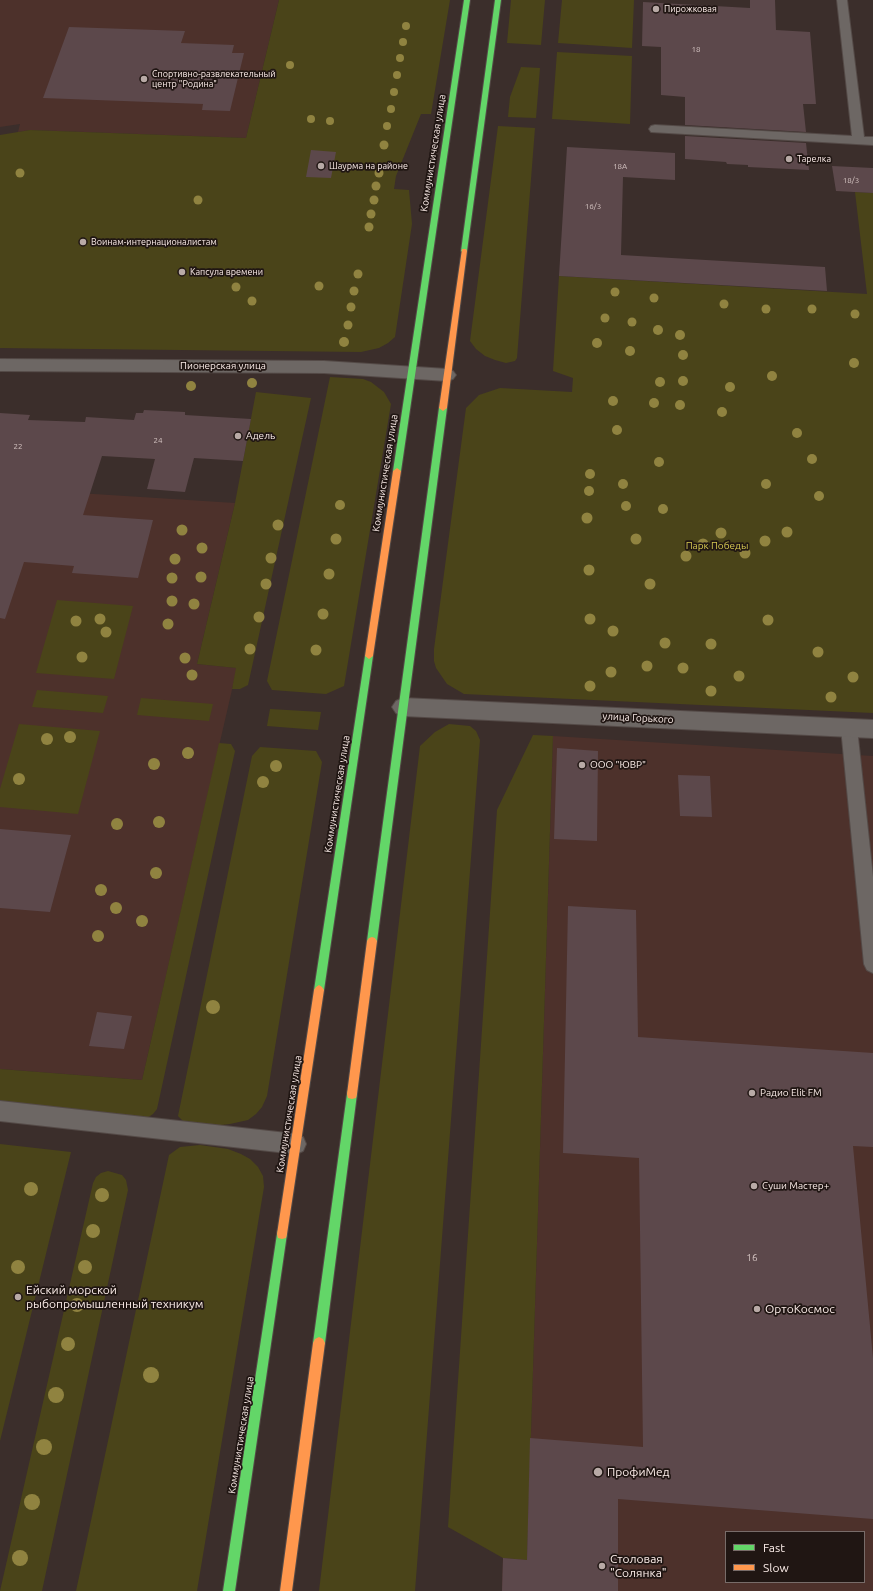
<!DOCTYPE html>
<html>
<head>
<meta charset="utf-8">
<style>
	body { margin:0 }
	#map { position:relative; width:873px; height:1591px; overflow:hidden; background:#3b2e2b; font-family:Ubuntu,sans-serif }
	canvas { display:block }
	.legend { position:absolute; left:725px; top:1531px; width:140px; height:52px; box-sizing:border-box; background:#201613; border:1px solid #786c69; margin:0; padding:5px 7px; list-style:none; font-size:12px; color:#fcede9 }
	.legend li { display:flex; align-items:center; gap:8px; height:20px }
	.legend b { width:20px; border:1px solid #786c69 }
</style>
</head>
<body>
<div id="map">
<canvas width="873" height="1591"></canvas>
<ul class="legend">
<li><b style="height:5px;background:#63d668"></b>Fast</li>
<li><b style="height:5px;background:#ff974d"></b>Slow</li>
</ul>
</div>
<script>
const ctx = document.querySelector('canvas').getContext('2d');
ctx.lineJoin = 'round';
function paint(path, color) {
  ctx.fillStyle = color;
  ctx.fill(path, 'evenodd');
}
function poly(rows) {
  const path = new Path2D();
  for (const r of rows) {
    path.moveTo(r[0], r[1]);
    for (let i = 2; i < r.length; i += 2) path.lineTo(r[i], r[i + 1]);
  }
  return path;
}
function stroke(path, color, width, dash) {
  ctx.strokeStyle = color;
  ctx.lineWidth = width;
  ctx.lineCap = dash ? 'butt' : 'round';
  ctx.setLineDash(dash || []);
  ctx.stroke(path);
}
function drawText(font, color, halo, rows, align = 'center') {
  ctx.font = font + ' Ubuntu,sans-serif';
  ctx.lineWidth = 3.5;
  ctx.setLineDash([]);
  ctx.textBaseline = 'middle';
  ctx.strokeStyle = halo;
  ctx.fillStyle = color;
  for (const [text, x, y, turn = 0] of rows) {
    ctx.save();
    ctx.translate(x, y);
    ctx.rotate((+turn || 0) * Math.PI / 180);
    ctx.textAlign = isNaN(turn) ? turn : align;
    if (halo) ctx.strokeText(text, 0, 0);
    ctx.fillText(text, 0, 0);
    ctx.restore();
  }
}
const built = poly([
	[0,0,279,0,246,138,30,130,18,132,20,124,0,127],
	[0,488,235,503,197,664,237,668,142,1080,0,1069],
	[553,736,873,756,873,1591,502,1591,503,1558,527,1559],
	[726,1532,864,1532,864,1582,726,1582]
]);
const green = poly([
	[279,0,450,0,431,114,421,114,396,176,394,189,409,190,412,224,395,337,388,343,379,348,361,352,0,348,0,135,30,130,246,138],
	[511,0,545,0,541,45,507,43],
	[562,0,634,0,632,48,558,43],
	[557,52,632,56,630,124,552,119],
	[521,67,540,68,536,118,508,117,510,97],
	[498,126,535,128,517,358,515,361,506,363,495,360,485,356,476,349,470,341],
	[855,192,873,193,873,713,464,694,447,684,436,668,434,661,434,649,466,408,479,395,500,388,572,392,573,378,553,371,559,276,867,294],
	[330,377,363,379,371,382,384,392,391,404,344,686,326,694,272,690,267,681],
	[256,392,311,398,248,685,240,689,232,689,236,668,197,664,235,503],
	[57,600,133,606,114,679,36,673],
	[37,690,108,696,103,713,32,707],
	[141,698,213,704,209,721,137,715],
	[270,709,321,712,318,730,267,726],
	[19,724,100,731,78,814,0,807,0,789],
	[449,724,470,726,476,731,480,740,415,1591,319,1591,420,746,435,732],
	[533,735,553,736,527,1560,503,1558,448,1527,497,810],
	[219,743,231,744,235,751,157,1109,153,1114,144,1120,0,1102,0,1069,142,1080],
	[260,747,316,751,322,762,267,1096,262,1107,256,1114,248,1120,230,1124,212,1126,184,1122,178,1116,252,756],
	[0,1144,71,1152,0,1441],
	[200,1145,228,1149,241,1154,250,1159,258,1167,263,1176,264,1187,197,1591,76,1591,169,1155,180,1147],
	[108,1171,122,1175,126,1180,128,1190,42,1591,0,1591,93,1183,96,1177,101,1173]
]);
const building = poly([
	[750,0,775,0,776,30,810,32,816,104,803,104,806,132,685,125,685,97,661,95,661,47,642,46,643,2,750,8],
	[69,27,185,31,181,43,234,45,232,53,244,53,230,111,202,110,203,104,43,98],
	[685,136,806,143,809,170,748,167,748,165,727,164,726,162,685,159],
	[567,147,675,153,675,180,623,177,621,255,825,267,827,291,559,276],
	[311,150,336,152,331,178,306,177],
	[832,166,873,168,873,193,836,191],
	[144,410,185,412,185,415,251,419,243,461,194,458,185,492,147,489,155,459,102,456,83,515,153,520,138,578,72,573,74,566,24,562,5,619,0,618,0,413,30,415,28,420,85,422,86,417,134,420,136,413,143,413],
	[557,748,598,751,597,841,554,839],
	[678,775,710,776,712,817,680,816],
	[0,829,71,835,50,912,0,908],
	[568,906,636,910,638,1037,873,1053,873,1147,853,1146,873,1358,873,1519,618,1499,618,1591,502,1591,503,1558,527,1560,530,1438,643,1447,639,1158,563,1153],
	[97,1012,132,1016,124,1049,89,1046]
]);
const lane = poly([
	[837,0,847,0,864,137,873,137,873,145,651,132,649,129,651,126,655,125,852,136,837,0],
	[849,721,855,723,857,728,873,877,873,973,867,970,864,964,841,728,843,723,849,721],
	[0,1101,296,1134,303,1137,306,1144,303,1151,296,1154,0,1121,0,1101]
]);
const street = poly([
	[0,359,324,361,447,369,453,371,456,375,453,379,447,381,324,373,0,371,0,359],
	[403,698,873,720,873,738,403,716,396,713,392,707,396,701,403,698]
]);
const fast = poly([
	[464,0,470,0,401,471,397,474,393,471,464,0],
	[495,0,501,0,467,251,464,253,461,251,495,0],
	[443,405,447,408,377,941,375,944,372,945,369,944,367,941,439,408,443,405],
	[369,653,373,656,324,990,322,993,319,995,316,993,314,990,365,656,369,653],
	[352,1089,356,1090,357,1094,325,1343,323,1347,319,1349,315,1347,313,1343,347,1094,348,1090,352,1089],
	[282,1229,286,1230,287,1234,235,1591,223,1591,277,1234,278,1230,282,1229]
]);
const slow = poly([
	[462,249,466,249,467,251,447,408,443,411,439,408,462,249],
	[397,468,401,471,373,656,369,659,365,656,393,471,397,468],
	[372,937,375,938,377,941,357,1094,356,1098,352,1099,348,1098,347,1094,367,941,369,938,372,937],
	[319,985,322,987,324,990,287,1234,286,1238,282,1239,278,1238,277,1234,314,990,316,987,319,985],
	[319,1337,323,1339,325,1343,292,1591,280,1591,313,1343,315,1339,319,1337]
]);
const trees = [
	[406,26,4],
	[403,42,4],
	[400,58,4],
	[290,65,4],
	[397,75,4],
	[394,92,4],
	[391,109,4],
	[311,119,4],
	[330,121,4],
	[387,126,4],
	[384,145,4.5],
	[20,173,4.5],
	[379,173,4.5],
	[376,186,4.5],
	[198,200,4.5],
	[374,200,4.5],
	[371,214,4.5],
	[369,227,4.5],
	[358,274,4.5],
	[319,286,4.5],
	[236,287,4.5],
	[354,291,4.5],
	[615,292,4.5],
	[654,298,4.5],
	[252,301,4.5],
	[724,304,4.5],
	[351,307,4.5],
	[766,309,4.5],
	[812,309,4.5],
	[855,314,4.5],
	[605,318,4.5],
	[632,322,4.5],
	[348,325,4.5],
	[658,330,5],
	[680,335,5],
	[344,342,5],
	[597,343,5],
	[630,351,5],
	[683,355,5],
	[854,363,5],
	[772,376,5],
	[683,381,5],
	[660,382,5],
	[252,383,5],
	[191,386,5],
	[730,387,5],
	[613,401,5],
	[654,403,5],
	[680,405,5],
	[722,412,5],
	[617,430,5],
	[797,433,5],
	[812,459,5],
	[659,462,5],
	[590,474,5],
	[623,484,5],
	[766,484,5],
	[589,491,5],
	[819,496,5],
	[340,505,5],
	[626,506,5],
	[663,509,5],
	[587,518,5.5],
	[278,525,5.5],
	[182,530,5.5],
	[787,532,5.5],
	[721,533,5.5],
	[336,539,5.5],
	[636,539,5.5],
	[765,541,5.5],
	[703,544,5.5],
	[202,548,5.5],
	[745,553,5.5],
	[686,556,5.5],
	[271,558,5.5],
	[175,559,5.5],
	[589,570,5.5],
	[329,574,5.5],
	[201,577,5.5],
	[172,578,5.5],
	[266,584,5.5],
	[650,584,5.5],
	[172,601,5.5],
	[194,604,5.5],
	[323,614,5.5],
	[259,617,5.5],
	[100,619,5.5],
	[590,619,5.5],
	[768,620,5.5],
	[76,621,5.5],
	[168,624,5.5],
	[613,631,5.5],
	[106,632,5.5],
	[665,643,5.5],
	[711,644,5.5],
	[250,649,5.5],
	[316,650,5.5],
	[818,652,5.5],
	[82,657,5.5],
	[185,658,5.5],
	[647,666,5.5],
	[683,668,5.5],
	[611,672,5.5],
	[192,675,5.5],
	[739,676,5.5],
	[853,677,5.5],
	[590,686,5.5],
	[711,691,5.5],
	[831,697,5.5],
	[70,737,6],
	[47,739,6],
	[188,753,6],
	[154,764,6],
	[276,766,6],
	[19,779,6],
	[263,782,6],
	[159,822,6],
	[117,824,6],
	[156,873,6],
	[101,890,6],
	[116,908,6],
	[142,921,6],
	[98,936,6],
	[213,1007,7],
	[31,1189,7],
	[102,1195,7],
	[93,1231,7],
	[18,1267,7],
	[85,1267,7],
	[77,1305,7],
	[68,1344,7],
	[151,1375,8],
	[56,1395,8],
	[44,1447,8],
	[32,1502,8],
	[20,1558,8]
];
const markers = [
	[656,9,4,"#b8aaa6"],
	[144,79,4,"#b8aaa6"],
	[789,159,4,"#b8aaa6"],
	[321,166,4,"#b8aaa6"],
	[83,242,4,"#b8aaa6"],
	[182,272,4,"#b8aaa6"],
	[238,436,4,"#b8aaa6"],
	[582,765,4,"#b8aaa6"],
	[752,1093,4,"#b8aaa6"],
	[754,1186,4,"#b8aaa6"],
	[18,1297,4,"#b8aaa6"],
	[757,1309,4,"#b8aaa6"],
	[598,1472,5,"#b8aaa6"],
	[602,1566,4,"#b8aaa6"]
];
const numberNames = [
	["18",696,49],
	["18А",620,166],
	["18/3",851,180],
	["16/3",593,206],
	["24",158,440],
	["22",18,446]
];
const farPoinames = [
	["Пирожковая",664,9],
	["Спортивно-развлекательный",152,74],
	["центр \"Родина\"",152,84],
	["Тарелка",797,159],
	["Шаурма на районе",329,166],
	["Воинам-интернационалистам",91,242],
	["Капсула времени",190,272]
];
const streetNames = [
	["Коммунистическая улица",433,153,-81],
	["Пионерская улица",223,366],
	["Коммунистическая улица",385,473,-81],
	["улица Горького",638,718,3],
	["Коммунистическая улица",337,794,-81],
	["Коммунистическая улица",289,1114,-81],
	["Коммунистическая улица",241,1435,-81]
];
const poiNames = [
	["Адель",246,436],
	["ООО \"ЮВР\"",590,765],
	["Радио Elit FM",760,1093],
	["Суши Мастер+",762,1186]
];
const parkNames = [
	["Парк Победы",717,546]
];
const nearNumbernames = [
	["16",752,1258]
];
const nearPoinames = [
	["Ейский морской",26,1290],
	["рыбопромышленный техникум",26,1304],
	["ОртоКосмос",765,1309],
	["ПрофиМед",607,1472],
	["Столовая",610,1559],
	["\"Солянка\"",610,1573]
];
paint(built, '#4d312b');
paint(green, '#4a4419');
paint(building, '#5c484b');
stroke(lane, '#544a47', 2);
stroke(street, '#544a47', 2);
stroke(fast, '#544a47', 2);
stroke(slow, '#544a47', 2);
paint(lane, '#6d6764');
paint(street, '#6d6764');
paint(fast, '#63d668');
paint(slow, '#ff974d');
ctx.fillStyle = '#908340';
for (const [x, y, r] of trees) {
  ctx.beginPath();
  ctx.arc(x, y, r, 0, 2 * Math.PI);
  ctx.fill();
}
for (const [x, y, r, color] of markers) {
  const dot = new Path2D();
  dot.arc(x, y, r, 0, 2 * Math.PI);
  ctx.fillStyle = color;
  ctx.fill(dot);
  stroke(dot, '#201613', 1.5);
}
drawText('8px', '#d4c4c2', null, numberNames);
drawText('9px', '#fcede9', '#201613', farPoinames, 'left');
drawText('10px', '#fcede9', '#201613', streetNames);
drawText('10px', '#fcede9', '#201613', poiNames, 'left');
drawText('10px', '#d6c951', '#201613', parkNames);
drawText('10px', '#d4c4c2', null, nearNumbernames);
drawText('12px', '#fcede9', '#201613', nearPoinames, 'left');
</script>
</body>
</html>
